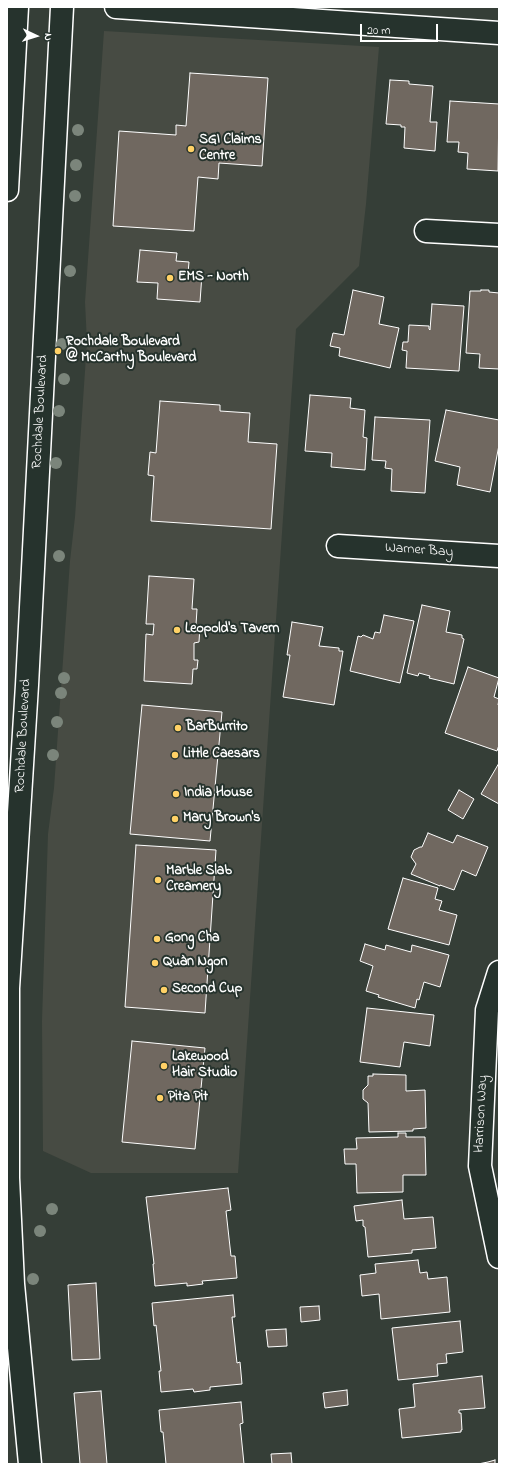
<!DOCTYPE html>
<html>
<head>
<meta charset="utf-8">
<style>
	body { margin:0 }
	#map { position:relative; width:506px; height:1471px; overflow:hidden; background:#353e37; font-family:"Indie Flower",sans-serif }
	canvas { display:block }
	.frame { position:absolute; inset:0; border:8px solid #fff; pointer-events:none }
	.north { position:absolute; left:16px; top:16px; width:40px; height:40px; -webkit-text-stroke:3px #26332d; paint-order:stroke; rotate:94deg; font-size:11px; font-weight:700; line-height:16px; text-align:center; color:#fff }
	.north::after { content:''; display:block; margin:auto; width:14px; height:18px; background:#fff; clip-path:polygon(50% 0,100% 100%,50% 72%,0 100%) }
	.scale { position:absolute; left:360px; top:24px; width:78px; height:18px; box-sizing:border-box; border:2px solid #fff; border-top:0; padding-left:5px; font-size:12px; line-height:14px; white-space:nowrap; color:#fff; -webkit-text-stroke:3px #26332d; paint-order:stroke }
</style>
</head>
<body>
<div id="map">
<canvas width="506" height="1471"></canvas>
<div class="frame"></div>
<div class="north">N</div>
<div class="scale">20 m</div>
</div>
<script>
const ctx = document.querySelector('canvas').getContext('2d');
ctx.lineJoin = 'round';
function paint(path, color) {
  ctx.fillStyle = color;
  ctx.fill(path, 'evenodd');
}
function poly(rows) {
  const path = new Path2D();
  for (const r of rows) {
    path.moveTo(r[0], r[1]);
    for (let i = 2; i < r.length; i += 2) path.lineTo(r[i], r[i + 1]);
  }
  return path;
}
function stroke(path, color, width, dash) {
  ctx.strokeStyle = color;
  ctx.lineWidth = width;
  ctx.lineCap = dash ? 'butt' : 'round';
  ctx.setLineDash(dash || []);
  ctx.stroke(path);
}
function drawText(font, color, halo, rows, align = 'center') {
  ctx.font = font + ' "Indie Flower",sans-serif';
  ctx.lineWidth = 4;
  ctx.setLineDash([]);
  ctx.textBaseline = 'middle';
  ctx.strokeStyle = halo;
  ctx.fillStyle = color;
  for (const [text, x, y, turn = 0] of rows) {
    ctx.save();
    ctx.translate(x, y);
    ctx.rotate((+turn || 0) * Math.PI / 180);
    ctx.textAlign = isNaN(turn) ? turn : align;
    if (halo) ctx.strokeText(text, 0, 0);
    ctx.fillText(text, 0, 0);
    ctx.restore();
  }
}
const built = poly([
	[104,31,379,47,366,204,359,266,296,329,238,1173,91,1173,43,1151,42,1021,48,834,54,788,70,561,75,517,87,342,85,302]
]);
const building = poly([
	[190,73,268,78,262,166,219,163,218,179,198,177,194,231,113,226,119,131,176,135,176,125,186,126,190,73],
	[390,80,409,81,409,84,433,86,430,122,437,122,435,151,404,148,405,127,401,127,401,125,386,124,390,80],
	[450,101,499,104,498,171,467,169,468,153,458,152,459,142,447,142,450,101],
	[140,250,177,253,176,261,189,262,188,273,202,274,200,302,157,299,158,283,137,282,140,250],
	[353,290,384,297,379,324,399,328,390,368,339,356,340,348,330,346,333,333,344,335,353,290],
	[481,290,489,290,489,292,499,293,499,369,479,368,480,354,466,353,470,291,481,291,481,290],
	[432,304,464,306,459,371,406,368,407,351,402,350,403,342,408,342,409,325,429,326,429,329,430,330,432,304],
	[310,395,351,398,350,408,365,410,363,437,367,438,365,470,331,467,332,453,305,451,310,395],
	[160,401,220,405,220,411,250,413,248,442,277,444,271,529,151,521,154,476,148,475,150,452,156,453,160,401],
	[446,410,499,420,499,445,490,492,457,485,460,467,435,461,446,410],
	[375,417,430,420,425,493,391,491,392,469,385,468,386,461,372,460,375,417],
	[149,576,194,579,192,609,197,609,196,625,200,626,199,642,194,643,194,660,198,660,197,669,193,669,192,684,144,681,146,634,153,635,154,624,146,624,149,576],
	[422,605,450,611,446,632,462,635,462,638,464,639,454,684,429,678,430,676,419,673,418,676,407,673,422,605],
	[384,615,414,621,400,683,350,671,358,636,361,637,363,635,373,639,375,632,380,633,384,615],
	[292,622,323,627,319,646,339,648,339,651,343,651,334,705,283,697,290,655,287,655,292,622],
	[468,667,499,678,494,697,499,699,498,705,499,706,499,745,497,751,445,733,468,667],
	[142,705,222,712,210,841,130,834,142,705],
	[499,763,499,804,481,794,499,763],
	[459,790,474,799,463,819,448,810,459,790],
	[428,833,453,843,457,835,488,847,476,876,462,870,454,890,440,885,440,886,411,874,416,864,411,857,414,850,420,847,422,847,428,833],
	[136,845,216,850,205,1013,125,1007,136,845],
	[403,878,438,888,435,899,442,901,439,910,457,915,449,945,388,929,403,878],
	[365,944,385,950,386,945,411,952,412,945,449,955,440,987,424,982,419,1000,417,999,415,1008,378,997,379,995,366,991,373,966,360,961,365,944],
	[367,1008,434,1015,430,1046,404,1042,400,1067,360,1062,367,1008],
	[132,1041,205,1048,195,1149,122,1142,132,1041],
	[373,1074,406,1075,406,1091,425,1090,426,1128,413,1129,413,1131,369,1132,368,1103,363,1099,363,1090,368,1085,368,1076,373,1076,373,1074],
	[398,1133,406,1133,406,1137,425,1137,426,1175,403,1175,403,1192,357,1193,356,1164,345,1164,344,1149,357,1149,356,1138,398,1137,398,1133],
	[228,1188,231,1210,226,1211,231,1256,235,1256,237,1278,202,1281,203,1284,187,1286,187,1283,155,1286,153,1264,154,1264,146,1197,228,1188],
	[402,1200,404,1219,433,1217,436,1248,412,1250,412,1253,368,1257,365,1227,363,1226,363,1220,356,1221,354,1206,402,1200],
	[418,1260,420,1273,427,1272,428,1279,447,1277,450,1312,381,1319,379,1294,362,1296,360,1275,376,1273,375,1264,418,1260],
	[96,1283,100,1359,72,1360,68,1285,96,1283],
	[233,1295,235,1317,232,1317,237,1363,240,1362,242,1384,210,1387,210,1390,194,1392,193,1389,161,1392,159,1371,161,1371,156,1325,154,1326,152,1303,233,1295],
	[319,1306,320,1320,301,1322,300,1307,319,1306],
	[460,1321,463,1352,446,1354,447,1363,437,1364,438,1376,398,1380,392,1328,460,1321],
	[286,1329,287,1346,268,1347,266,1330,286,1329],
	[482,1376,485,1408,459,1410,459,1413,461,1413,462,1430,461,1430,461,1432,402,1438,399,1409,415,1407,413,1384,482,1376],
	[347,1390,348,1405,325,1408,323,1393,347,1390],
	[101,1391,107,1464,80,1464,74,1393,101,1391],
	[241,1402,243,1423,240,1424,244,1464,166,1464,163,1432,161,1432,159,1410,241,1402],
	[291,1453,292,1464,272,1464,271,1454,291,1453],
	[495,1460,495,1464,478,1464,488,1462,495,1460]
]);
const street = poly([
	[426,231,499,235],
	[338,546,499,556]
]);
const secondary = poly([
	[116,7,499,33],
	[7,190,17,7],
	[499,972,487,1010,480,1166,499,1257],
	[30,1464,13,1284,8,1178,8,988,27,685,62,7]
]);
const trees = [
	[78,130],
	[76,165],
	[75,196],
	[70,271],
	[62,344],
	[64,379],
	[59,411],
	[56,463],
	[59,556],
	[64,678],
	[61,693],
	[57,722],
	[53,755],
	[52,1209],
	[40,1231],
	[33,1279]
];
const markers = [
	[191,149,4,"#ffd166"],
	[170,278,4,"#ffd166"],
	[58,351,4,"#ffd166"],
	[177,630,4,"#ffd166"],
	[178,728,4,"#ffd166"],
	[175,755,4,"#ffd166"],
	[176,794,4,"#ffd166"],
	[175,819,4,"#ffd166"],
	[158,880,4,"#ffd166"],
	[157,939,4,"#ffd166"],
	[155,963,4,"#ffd166"],
	[164,990,4,"#ffd166"],
	[164,1066,4,"#ffd166"],
	[160,1098,4,"#ffd166"]
];
const poiNames = [
	["SGI Claims",199,141],
	["Centre",199,157],
	["EMS - North",178,278],
	["Rochdale Boulevard",66,343],
	["@ McCarthy Boulevard",66,359],
	["Leopold's Tavern",185,630],
	["BarBurrito",186,728],
	["Little Caesars",183,755],
	["India House",184,794],
	["Mary Brown's",183,819],
	["Marble Slab",166,872],
	["Creamery",166,888],
	["Gong Cha",165,939],
	["Quàn Ngon",163,963],
	["Second Cup",172,990],
	["Lakewood",172,1058],
	["Hair Studio",172,1074],
	["Pita Pit",168,1098]
];
const streetNames = [
	["Rochdale Boulevard",41,412,-87],
	["Warner Bay",419,551,4],
	["Rochdale Boulevard",24,736,-87],
	["Harrison Way",482,1114,-87]
];
paint(built, '#474b43');
paint(building, '#706860');
stroke(building, '#fff', 1);
stroke(street, '#fff', 25);
stroke(secondary, '#fff', 25);
stroke(street, '#26332d', 22);
stroke(secondary, '#26332d', 22);
ctx.fillStyle = '#7b857b';
for (const [x, y] of trees) {
  ctx.beginPath();
  ctx.arc(x, y, 6, 0, 2 * Math.PI);
  ctx.fill();
}
for (const [x, y, r, color] of markers) {
  const dot = new Path2D();
  dot.arc(x, y, r, 0, 2 * Math.PI);
  ctx.fillStyle = color;
  ctx.fill(dot);
  stroke(dot, '#26332d', 1.5);
}
drawText('bold 14px', '#fff', '#26332d', poiNames, 'left');
drawText('14px', '#fff', '#26332d', streetNames);
</script>
</body>
</html>
